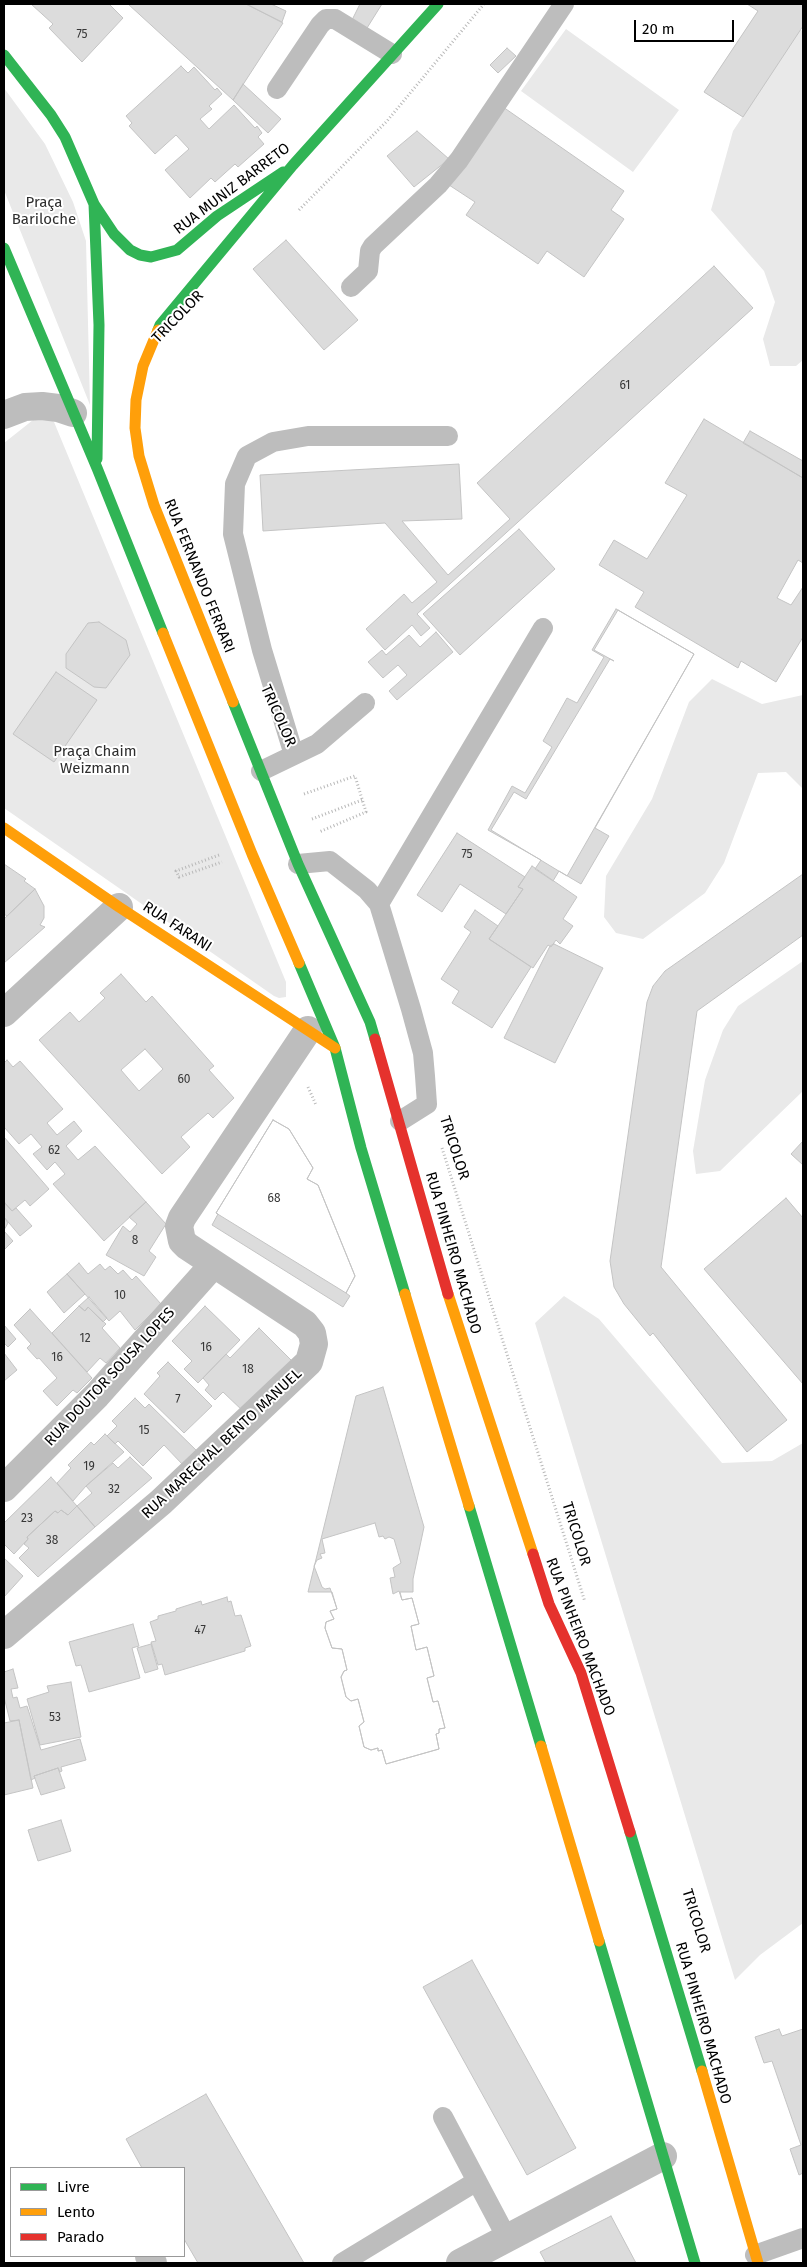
<!DOCTYPE html>
<html>
<head>
<meta charset="utf-8">
<style>
	body { margin:0 }
	#map { position:relative; width:807px; height:2267px; overflow:hidden; background:#fff; font-family:"Fira Sans",sans-serif }
	canvas { display:block }
	.frame { position:absolute; inset:0; border:5px solid #000; pointer-events:none }
	.legend { position:absolute; left:10px; top:2167px; width:175px; height:90px; box-sizing:border-box; background:#fff; border:1px solid #999; margin:0; padding:6px 9px; list-style:none; font-size:15px; color:#000 }
	.legend li { display:flex; align-items:center; gap:10px; height:25px }
	.legend b { width:25px; border:1px solid #999 }
	.scale { position:absolute; left:634px; top:20px; width:100px; height:22px; box-sizing:border-box; border:2px solid #000; border-top:0; padding-left:6px; font-size:15px; line-height:18px; white-space:nowrap; color:#000; -webkit-text-stroke:4px #fff; paint-order:stroke }
</style>
</head>
<body>
<div id="map">
<canvas width="807" height="2267"></canvas>
<div class="frame"></div>
<ul class="legend">
<li><b style="height:6px;background:#30b455"></b>Livre</li>
<li><b style="height:6px;background:#ff9f0a"></b>Lento</li>
<li><b style="height:6px;background:#e5322d"></b>Parado</li>
</ul>
<div class="scale">20 m</div>
</div>
<script>
const ctx = document.querySelector('canvas').getContext('2d');
ctx.lineJoin = 'round';
function paint(path, color) {
  ctx.fillStyle = color;
  ctx.fill(path, 'evenodd');
}
function poly(rows) {
  const path = new Path2D();
  for (const r of rows) {
    path.moveTo(r[0], r[1]);
    for (let i = 2; i < r.length; i += 2) path.lineTo(r[i], r[i + 1]);
  }
  return path;
}
function stroke(path, color, width, dash) {
  ctx.strokeStyle = color;
  ctx.lineWidth = width;
  ctx.lineCap = dash ? 'butt' : 'round';
  ctx.setLineDash(dash || []);
  ctx.stroke(path);
}
function drawText(font, color, halo, rows, align = 'center') {
  ctx.font = font + ' "Fira Sans",sans-serif';
  ctx.lineWidth = 4;
  ctx.setLineDash([]);
  ctx.textBaseline = 'middle';
  ctx.strokeStyle = halo;
  ctx.fillStyle = color;
  for (const [text, x, y, turn = 0] of rows) {
    ctx.save();
    ctx.translate(x, y);
    ctx.rotate((+turn || 0) * Math.PI / 180);
    ctx.textAlign = isNaN(turn) ? turn : align;
    if (halo) ctx.strokeText(text, 0, 0);
    ctx.fillText(text, 0, 0);
    ctx.restore();
  }
}
const green = poly([
	[566,29,679,110,633,172,521,91],
	[800,30,803,31,803,360,796,366,770,366,763,339,775,302,764,271,711,210,733,131],
	[4,88,45,144,73,202,86,241,90,405,4,190],
	[49,419,54,422,286,982,286,997,279,998,274,996,4,808,4,443,33,420],
	[712,679,762,704,803,695,803,789,786,772,758,773,724,863,705,893,643,939,616,933,604,917,606,876,652,799,689,702],
	[803,961,803,1091,720,1171,696,1174,693,1151,705,1080,723,1030,738,1006],
	[564,1296,599,1319,722,1463,772,1461,803,1443,803,1923,760,1955,735,1980,535,1323]
]);
const building = poly([
	[31,4,109,4,123,18,82,62,49,28,53,24,31,4],
	[128,4,246,4,283,23,233,100,128,4],
	[246,4,271,4,286,11,282,22,246,4],
	[360,4,382,4,367,28,352,20,360,4],
	[747,4,803,4,803,26,743,117,704,92,758,11,747,4],
	[507,48,516,56,498,73,490,65,507,48],
	[181,66,188,73,194,67,215,90,217,88,222,94,209,106,212,109,200,119,209,129,234,105,255,128,257,126,262,133,258,137,264,144,238,167,235,164,215,182,211,178,190,198,165,170,189,149,176,135,155,154,129,126,132,123,126,116,181,66],
	[243,84,281,119,268,133,233,100,243,84],
	[503,107,624,191,611,210,624,219,584,277,547,251,538,264,466,215,475,202,449,185,503,107],
	[417,131,449,159,414,187,387,156,417,131],
	[286,240,358,320,324,350,253,269,286,240],
	[714,266,753,308,417,614,430,628,421,636,412,625,385,650,366,629,404,594,412,603,437,582,385,523,263,531,260,475,459,464,462,519,402,521,448,575,510,519,477,483,714,266],
	[704,419,803,478,803,563,798,560,777,598,791,605,803,587,803,637,776,682,741,661,738,668,635,607,644,592,599,565,614,540,647,559,687,495,665,483,704,419],
	[750,431,803,461,803,478,743,443,750,431],
	[519,529,555,569,460,655,423,614,519,529],
	[616,609,694,654,595,828,609,836,581,884,559,871,553,881,535,869,541,860,488,830,512,786,525,793,552,747,543,741,567,698,577,703,604,657,592,650,616,609],
	[618,610,694,654,567,876,491,830,514,792,526,799,610,659,614,661,594,650,618,610],
	[99,622,126,640,130,655,106,688,94,687,66,668,66,654,88,623,99,622],
	[436,632,453,652,397,700,389,691,407,675,398,665,383,678,368,662,382,650,386,655,409,635,420,647,436,632],
	[56,672,97,700,54,762,13,734,56,672],
	[457,833,525,877,518,887,523,889,506,914,460,884,442,912,417,895,457,833],
	[4,864,26,879,24,881,35,889,7,916,4,914,4,864],
	[532,866,577,897,563,919,573,926,560,944,556,940,551,947,548,945,533,968,489,939,523,889,518,887,532,866],
	[803,874,803,935,697,1011,661,1267,787,1420,747,1452,653,1333,650,1336,624,1304,614,1287,610,1261,647,1002,653,986,665,971,803,874],
	[35,889,44,906,44,918,40,925,45,927,4,963,4,919,35,889],
	[475,910,498,926,489,939,531,967,492,1028,452,1003,459,991,441,979,471,932,464,927,475,910],
	[554,944,603,968,555,1063,504,1038,550,946,554,944],
	[121,974,146,1002,152,996,214,1066,209,1070,234,1098,213,1118,208,1113,181,1137,190,1147,162,1174,39,1040,70,1012,79,1022,105,998,100,993,121,974],
	[145,1049,163,1069,139,1091,121,1070,145,1049],
	[7,1060,13,1067,20,1061,63,1109,47,1123,57,1135,74,1121,82,1131,66,1146,78,1160,95,1146,146,1202,104,1241,53,1184,65,1174,55,1162,47,1170,33,1154,42,1147,31,1134,19,1144,4,1127,4,1063,7,1060],
	[273,1120,289,1129,313,1168,307,1179,318,1185,355,1276,346,1293,350,1296,343,1307,212,1225,218,1214,216,1213,273,1120],
	[273,1120,289,1129,313,1168,307,1179,318,1185,355,1276,346,1293,216,1213,273,1120],
	[4,1137,49,1189,30,1206,25,1200,12,1211,4,1202,4,1137],
	[803,1141,803,1165,791,1154,803,1141],
	[786,1198,803,1218,803,1384,704,1269,786,1198],
	[146,1202,166,1224,149,1251,156,1257,144,1276,106,1255,123,1226,130,1232,137,1224,129,1217,146,1202],
	[5,1203,12,1211,16,1208,32,1226,20,1236,4,1217,5,1203],
	[4,1217,8,1223,4,1230,4,1217],
	[4,1231,13,1241,4,1250,4,1231],
	[79,1263,88,1274,100,1264,105,1270,110,1266,118,1274,123,1270,132,1280,136,1276,161,1304,135,1330,120,1311,109,1321,67,1274,79,1263],
	[67,1274,85,1294,64,1313,47,1292,67,1274],
	[89,1297,107,1318,103,1322,88,1307,85,1311,79,1306,89,1297],
	[79,1306,85,1311,88,1307,106,1324,102,1328,120,1348,106,1363,100,1358,87,1372,52,1333,79,1306],
	[205,1306,240,1340,198,1383,184,1369,192,1361,172,1341,205,1306],
	[30,1309,92,1378,77,1393,73,1390,57,1406,43,1391,57,1378,39,1358,37,1359,27,1348,31,1344,14,1325,30,1309],
	[4,1325,16,1339,8,1347,4,1343,4,1325],
	[259,1328,293,1362,244,1412,223,1392,215,1400,205,1390,209,1385,203,1378,226,1354,230,1358,259,1328],
	[4,1353,17,1370,4,1381,4,1353],
	[168,1362,212,1406,184,1433,144,1394,160,1376,157,1373,168,1362],
	[383,1387,424,1527,413,1579,413,1592,400,1592,402,1600,412,1598,419,1624,411,1626,416,1650,427,1647,434,1676,427,1678,433,1702,438,1701,445,1728,439,1729,439,1733,436,1734,439,1749,386,1764,382,1750,378,1751,378,1748,371,1750,364,1747,359,1726,364,1722,358,1699,351,1701,346,1697,341,1677,344,1671,347,1670,342,1649,332,1648,325,1628,326,1622,334,1619,330,1611,337,1609,332,1592,308,1592,356,1396,383,1387],
	[135,1398,145,1408,149,1404,198,1452,183,1465,164,1445,143,1466,118,1441,115,1444,107,1436,117,1426,112,1421,135,1398],
	[105,1434,124,1452,86,1486,73,1501,57,1483,71,1468,68,1465,91,1442,94,1445,105,1434],
	[130,1457,152,1478,95,1527,77,1506,92,1493,86,1486,113,1463,118,1468,130,1457],
	[51,1477,77,1506,68,1515,61,1510,58,1513,55,1511,27,1537,28,1539,14,1554,4,1544,4,1523,51,1477],
	[77,1506,95,1527,38,1577,19,1558,29,1548,24,1544,28,1539,27,1537,55,1511,58,1513,61,1510,68,1515,77,1506],
	[375,1523,379,1537,383,1536,385,1539,389,1537,394,1539,401,1563,393,1568,395,1577,390,1578,393,1594,399,1591,402,1600,412,1598,419,1624,411,1626,416,1650,427,1647,434,1676,427,1678,433,1702,438,1701,445,1728,439,1729,439,1733,436,1734,439,1749,386,1764,382,1750,378,1751,378,1748,371,1750,364,1747,359,1726,364,1722,358,1699,351,1701,346,1697,341,1677,344,1671,347,1670,342,1649,332,1648,325,1628,326,1622,334,1619,330,1611,337,1609,330,1588,325,1589,322,1587,314,1566,317,1560,322,1558,320,1554,325,1553,322,1539,375,1523],
	[4,1558,23,1576,4,1597,4,1558],
	[227,1597,228,1602,231,1601,235,1616,241,1615,251,1646,245,1648,245,1651,165,1675,162,1664,158,1665,151,1642,156,1641,150,1622,158,1619,158,1616,176,1611,176,1609,201,1601,202,1605,227,1597],
	[133,1624,139,1646,132,1648,140,1678,89,1692,81,1665,76,1666,69,1642,133,1624],
	[151,1644,158,1669,145,1673,137,1648,151,1644],
	[13,1669,18,1688,11,1689,13,1698,17,1697,20,1708,27,1706,41,1750,80,1739,86,1760,61,1767,62,1771,60,1772,58,1768,34,1776,35,1778,31,1780,19,1720,10,1721,4,1697,4,1672,13,1669],
	[71,1682,81,1737,40,1745,27,1699,49,1692,47,1686,71,1682],
	[19,1720,33,1788,4,1795,4,1723,19,1720],
	[58,1768,65,1788,41,1795,34,1776,58,1768],
	[61,1820,71,1851,38,1861,28,1830,61,1820],
	[472,1960,576,2148,527,2175,423,1987,472,1960],
	[779,2029,782,2036,803,2029,803,2173,799,2175,790,2149,801,2145,772,2061,764,2063,755,2037,779,2029],
	[206,2094,304,2263,198,2263,184,2239,184,2168,142,2168,126,2139,206,2094],
	[611,2216,636,2263,546,2263,540,2252,611,2216]
]);
const path = poly([
	[299,210,387,121,484,4],
	[304,794,355,776,366,812,319,832],
	[312,819,362,800],
	[219,855,176,871,179,877,222,862],
	[308,1087,316,1105],
	[442,1148,585,1602]
]);
const lane = poly([
	[277,89,320,25,326,19,335,19,392,54],
	[351,287,368,271,370,251,373,246,438,185,459,160,564,4],
	[294,755,262,650,233,534,235,484,247,456,273,442,308,436,448,436],
	[261,771,317,744,365,703],
	[298,864,330,861,367,890,379,904,411,1009,423,1053,425,1076,427,1104,400,1121],
	[379,904,543,628],
	[443,2117,507,2238],
	[755,2255,803,2238],
	[342,2263,477,2181]
]);
const street = poly([
	[4,415,25,407,42,406,58,408,73,413],
	[4,1013,119,907],
	[4,1488,97,1395,213,1265],
	[4,1635,161,1502,309,1362,314,1344,312,1333,305,1324,187,1246,182,1241,179,1226,182,1218,308,1030],
	[149,2256,153,2263],
	[460,2263,663,2156]
]);
const fast = poly([
	[4,55,51,115,65,137,94,204,114,234,130,250,140,255,151,257,177,250,217,216,283,172],
	[94,204,99,325,97,459],
	[4,248,97,468,163,633],
	[158,330,160,325,293,165,438,4],
	[233,702,298,864,370,1022,375,1039],
	[299,963,335,1048,361,1148,405,1294],
	[469,1506,541,1746],
	[630,1832,702,2071],
	[599,1941,695,2263]
]);
const slow = poly([
	[158,330,143,366,136,400,135,428,139,456,154,505,233,702],
	[163,633,252,854,299,963],
	[4,828,119,907,335,1048],
	[405,1294,469,1506],
	[448,1294,533,1554],
	[541,1746,599,1941],
	[702,2071,758,2263]
]);
const jam = poly([
	[375,1039,448,1294],
	[533,1554,549,1604,581,1673,630,1832]
]);
const numberNames = [
	["75",82,35],
	["61",625,386],
	["75",467,855],
	["60",184,1080],
	["62",54,1151],
	["68",274,1199],
	["8",135,1241],
	["10",120,1296],
	["12",85,1339],
	["16",206,1348],
	["16",57,1358],
	["18",248,1370],
	["7",178,1400],
	["15",144,1431],
	["19",89,1467],
	["32",114,1490],
	["23",27,1519],
	["38",52,1541],
	["47",200,1631],
	["53",55,1718]
];
const streetNames = [
	["RUA MUNIZ BARRETO",232,189,-37],
	["TRICOLOR",178,317,-46],
	["RUA FERNANDO FERRARI",199,576,68],
	["TRICOLOR",278,716,66],
	["RUA FARANI",177,927,33],
	["TRICOLOR",454,1148,72],
	["RUA PINHEIRO MACHADO",453,1253,74],
	["RUA DOUTOR SOUSA LOPES",110,1377,-47],
	["RUA MARECHAL BENTO MANUEL",222,1444,-43],
	["TRICOLOR",576,1534,73],
	["RUA PINHEIRO MACHADO",580,1637,69],
	["TRICOLOR",696,1921,73],
	["RUA PINHEIRO MACHADO",703,2023,74]
];
const parkNames = [
	["Praça",44,203],
	["Bariloche",44,220],
	["Praça Chaim",95,752],
	["Weizmann",95,769]
];
paint(green, '#e9e9e9');
paint(building, '#dcdcdc');
stroke(building, '#c4c4c4', 1);
stroke(path, '#b8b8b8', 3, [1, 2.5]);
stroke(lane, '#bdbdbd', 20);
stroke(street, '#bdbdbd', 28);
stroke(fast, '#30b455', 11);
stroke(slow, '#ff9f0a', 11);
stroke(jam, '#e5322d', 11);
drawText('12px', '#373737', null, numberNames);
drawText('15px', '#000', '#fff', streetNames);
drawText('15px', '#2e2e2e', '#fff', parkNames);
</script>
</body>
</html>
